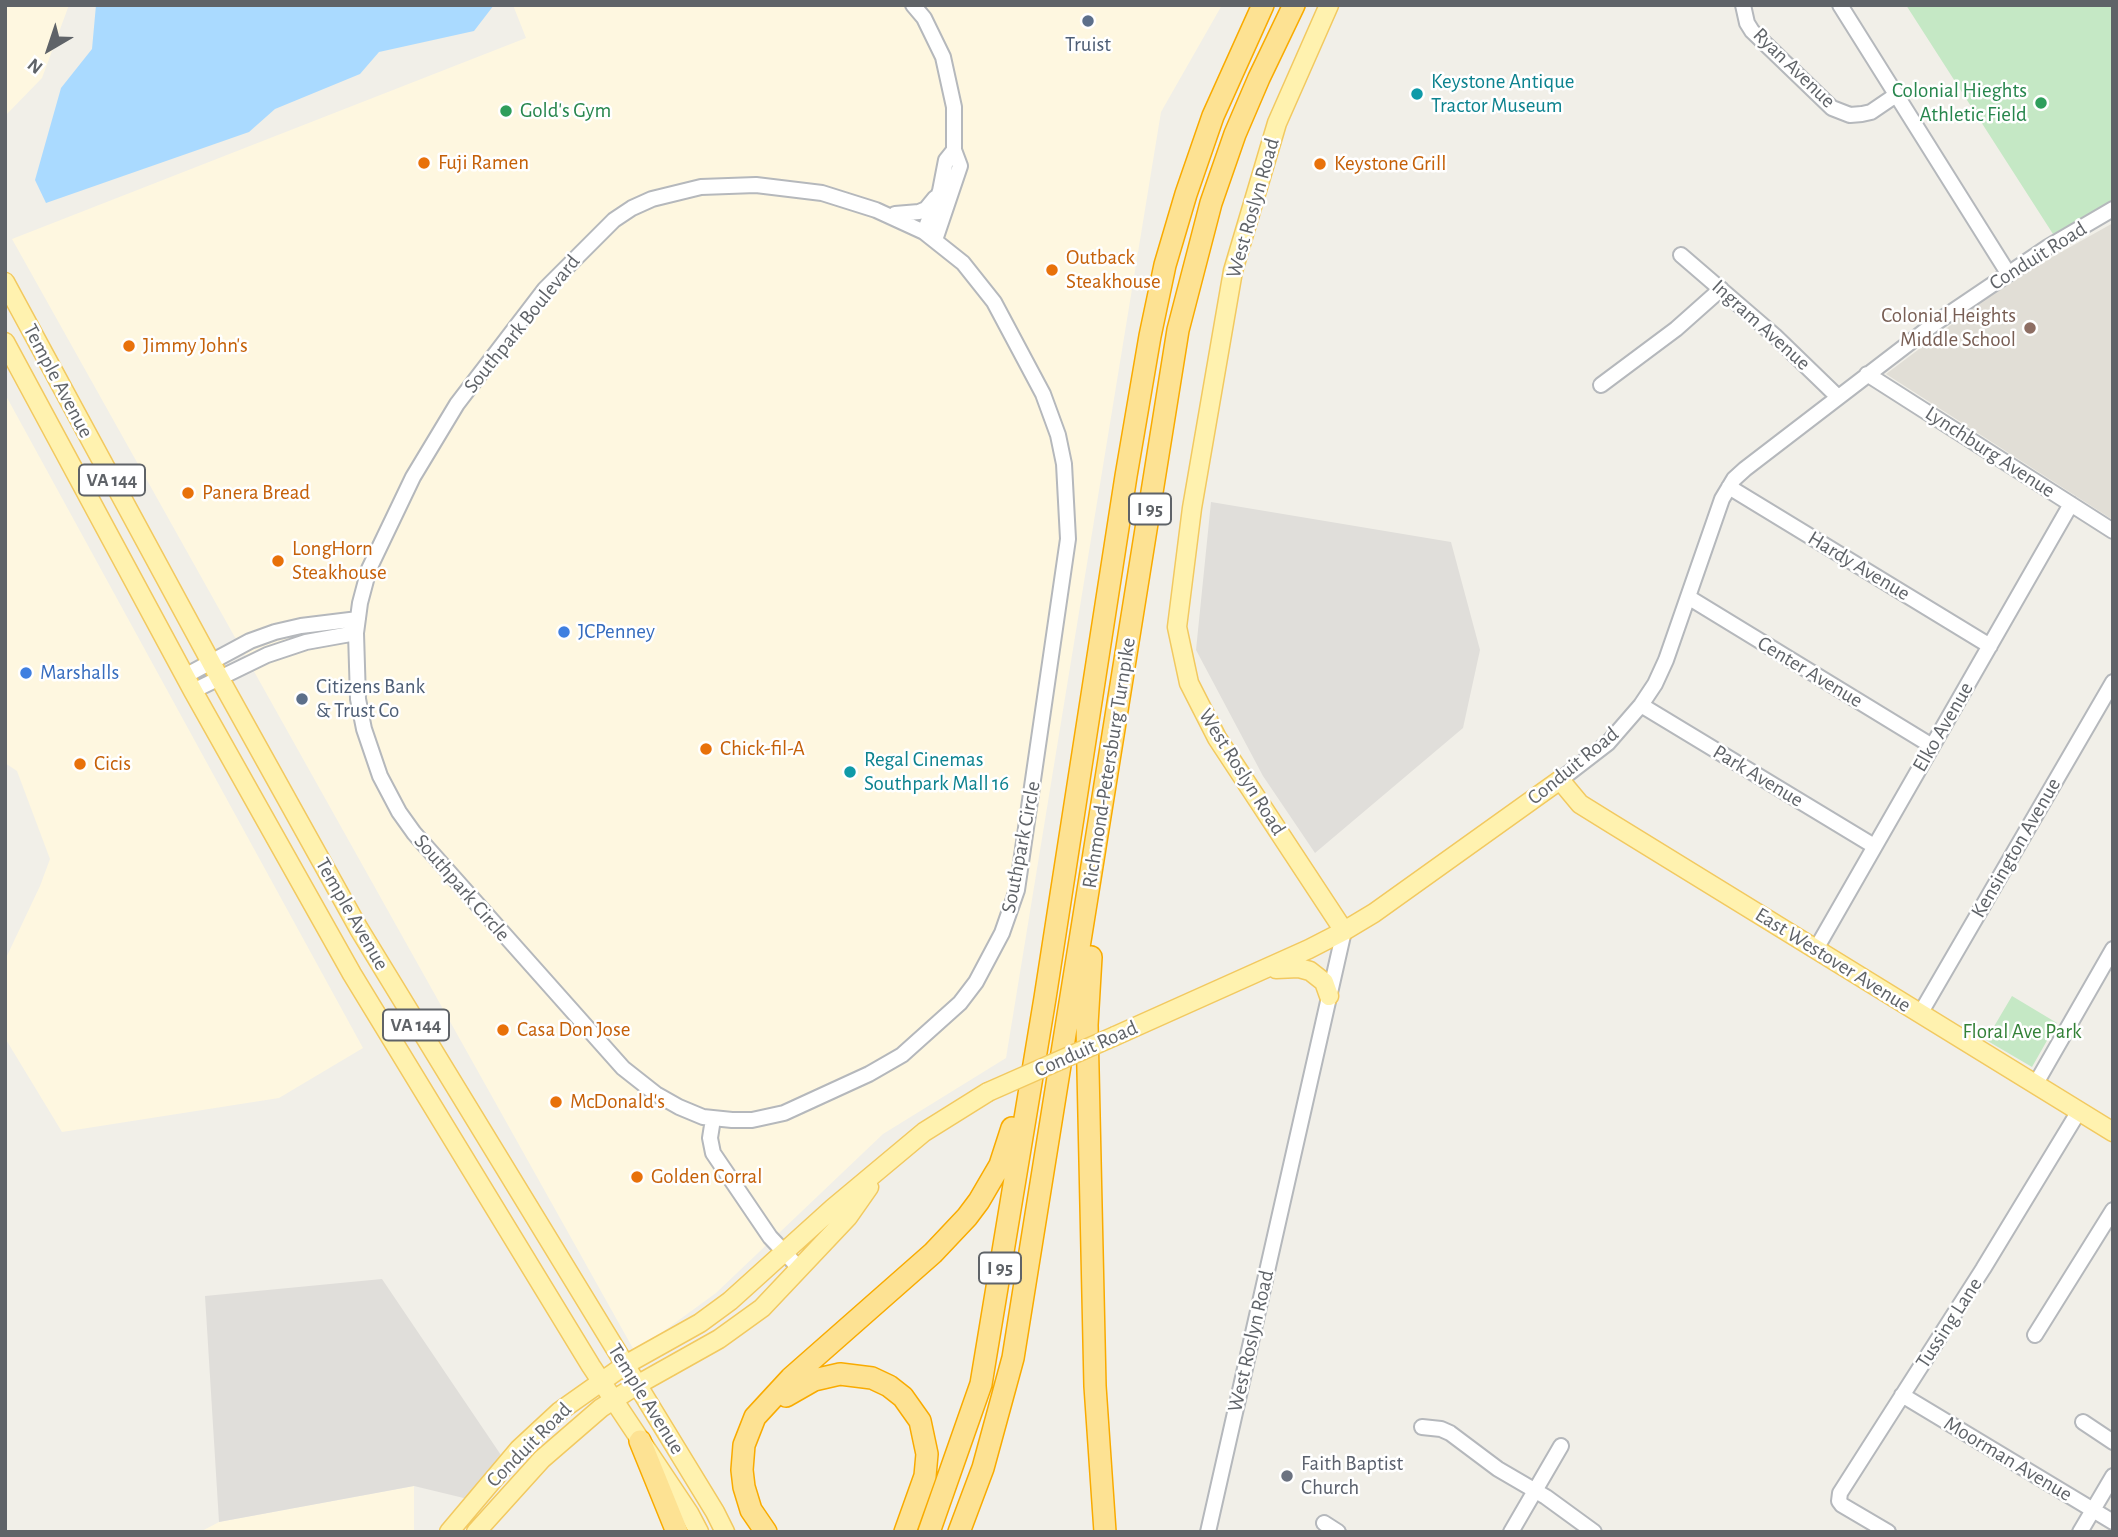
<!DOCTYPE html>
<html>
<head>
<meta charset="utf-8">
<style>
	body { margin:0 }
	#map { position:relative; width:2118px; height:1537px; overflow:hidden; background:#f1efe8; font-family:"Alegreya Sans",sans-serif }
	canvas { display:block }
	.frame { position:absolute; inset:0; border:7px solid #5f6368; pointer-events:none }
	.north { position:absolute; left:14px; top:14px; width:70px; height:70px; -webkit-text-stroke:5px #fff; paint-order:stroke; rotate:219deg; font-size:19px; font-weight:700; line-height:28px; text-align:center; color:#5f6368 }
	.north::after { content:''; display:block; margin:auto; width:24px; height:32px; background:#5f6368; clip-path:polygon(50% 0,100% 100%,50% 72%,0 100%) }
</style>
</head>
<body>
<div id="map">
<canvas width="2118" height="1537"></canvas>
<div class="frame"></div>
<div class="north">N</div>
</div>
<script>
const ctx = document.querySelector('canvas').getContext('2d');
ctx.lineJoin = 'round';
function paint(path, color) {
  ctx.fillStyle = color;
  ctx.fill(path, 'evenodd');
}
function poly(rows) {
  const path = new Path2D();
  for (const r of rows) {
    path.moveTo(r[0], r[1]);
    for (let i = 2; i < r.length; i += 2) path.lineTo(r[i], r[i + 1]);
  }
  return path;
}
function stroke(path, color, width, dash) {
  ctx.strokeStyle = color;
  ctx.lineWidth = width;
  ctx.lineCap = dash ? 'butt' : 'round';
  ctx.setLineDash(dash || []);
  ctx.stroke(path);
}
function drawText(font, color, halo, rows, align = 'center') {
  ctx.font = font + ' "Alegreya Sans",sans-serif';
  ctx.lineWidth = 5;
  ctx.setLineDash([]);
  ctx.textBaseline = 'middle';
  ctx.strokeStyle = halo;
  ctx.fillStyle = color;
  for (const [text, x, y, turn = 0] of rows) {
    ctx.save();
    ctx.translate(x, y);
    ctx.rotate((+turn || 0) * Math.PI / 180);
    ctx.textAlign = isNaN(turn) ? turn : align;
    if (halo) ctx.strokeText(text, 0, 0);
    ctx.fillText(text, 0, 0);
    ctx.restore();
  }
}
const commercial = poly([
	[5,5,69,5,42,78,5,116],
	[513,5,1222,5,1161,112,1006,1058,883,1134,716,1293,635,1352,12,239,526,38],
	[5,394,363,1048,279,1098,62,1132,5,1038,5,960,40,886,50,859,17,771,5,763],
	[414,1486,414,1532,200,1532,219,1522]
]);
const industrial = poly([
	[1211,502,1451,542,1480,650,1463,728,1315,853,1263,776,1196,650],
	[382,1279,505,1461,472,1500,414,1486,219,1522,205,1296]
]);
const education = poly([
	[2113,223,2113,520,1886,374,2008,282]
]);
const green = poly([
	[1906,5,2113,5,2113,201,2053,234],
	[2012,996,2057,1023,2032,1067,1986,1040]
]);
const water = poly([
	[96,5,494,5,474,31,379,52,360,74,275,109,249,132,46,203,35,180,61,88,92,49]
]);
const minor = poly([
	[913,5,924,18,943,57,954,107,954,150,960,166,935,240],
	[1743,5,1747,23,1752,31,1832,108,1850,115,1862,114,1871,112,1896,95],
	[1840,5,2008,273],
	[756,185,822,193,876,210,924,232,963,263,994,302,1043,394,1058,435,1064,464,1068,539,1017,890,1002,933,976,982,960,1003,902,1055,869,1074,784,1113,752,1120,732,1120,703,1117,679,1107,656,1094,623,1068,414,833,399,812,380,776,364,729,358,699,356,633,360,603,369,569,413,477,457,404,545,289,614,220,632,208,652,199,701,187,756,185],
	[895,214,919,212,926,209,935,198],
	[924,232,940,191,946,160,954,150],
	[1681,255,1775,336,1838,397],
	[1867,374,2113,531],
	[1601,385,1676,329,1721,289],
	[1729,487,1990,646],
	[1688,597,1932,746],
	[185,676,250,641,275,632,301,626,358,619],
	[193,691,267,655,306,642,356,633],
	[1641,705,1874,846],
	[1560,780,1608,743,1641,705,1655,684,1666,660,1722,499,1734,479,1745,469,1934,324,2048,247,2113,209],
	[1816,949,2071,504],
	[1920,1014,2113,682],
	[2035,1085,2113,949],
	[713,1119,710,1138,713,1153,770,1237,800,1269],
	[2035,1335,2113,1210],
	[1902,1395,2113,1522],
	[2083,1422,2113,1442],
	[1422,1427,1441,1429,1450,1433,1498,1469,1546,1497,1594,1532],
	[1324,1523,1338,1532],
	[1208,1532,1344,931],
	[1511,1532,1561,1446],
	[1888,1532,1842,1505,1839,1501,1840,1493,1983,1269,2079,1111],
	[2080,1532,2113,1476]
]);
const major = poly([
	[1329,5,1277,123,1233,271,1192,508,1177,627,1189,683,1217,738,1344,931],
	[5,282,220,679,359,929,715,1512,725,1532],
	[5,342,193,691,352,974,591,1366,689,1513,699,1532],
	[1276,969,1299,968,1310,971,1324,982,1329,996],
	[1115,1036,1309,949,1344,931,1374,913,1560,780,1580,804,1609,822,2113,1132],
	[449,1532,519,1449,560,1411,625,1365,700,1323,730,1301,833,1208,924,1132,988,1092],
	[476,1532,542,1459,601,1408,637,1385,719,1339,762,1308,848,1217,869,1187]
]);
const highway = poly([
	[1091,957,1087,1025,1095,1386,1105,1532],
	[786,1396,814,1380,840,1374,872,1378,889,1386,903,1397,920,1421,927,1454,925,1476,905,1532],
	[640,1441,677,1532],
	[766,1532,751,1510,744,1487,742,1470,744,1445,755,1417,791,1378,933,1253,967,1217,979,1201,1000,1165,1012,1128],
	[929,1532,981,1384,1045,998,1126,476,1150,336,1165,265,1186,194,1213,116,1263,5],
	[959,1532,983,1468,1013,1358,1178,330,1211,203,1235,134,1259,78,1294,5]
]);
const majorBridge = poly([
	[988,1092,1115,1036]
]);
const markers = [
	[1088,21,7,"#5c6f8a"],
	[1417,94,7,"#0f9aa8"],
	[2041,103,7,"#2e9e5b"],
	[506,111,7,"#2e9e5b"],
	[424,163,7,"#e8710a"],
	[1320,164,7,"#e8710a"],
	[1052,270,7,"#e8710a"],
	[2030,328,7,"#8d6e63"],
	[129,346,7,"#e8710a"],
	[188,493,7,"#e8710a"],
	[278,561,7,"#e8710a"],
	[564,632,7,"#3f7fe0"],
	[26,673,7,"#3f7fe0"],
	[302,699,7,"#5c6f8a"],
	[706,749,7,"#e8710a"],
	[80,764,7,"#e8710a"],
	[850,772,7,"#0f9aa8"],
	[503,1030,7,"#e8710a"],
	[556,1102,7,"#e8710a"],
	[637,1177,7,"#e8710a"],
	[1287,1476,7,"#6b7280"]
];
const shields = [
	[112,480,66],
	[1150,509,42],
	[416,1025,66],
	[1000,1268,42]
];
const shieldNames = [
	["VA 144",112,480],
	["I 95",1150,509],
	["VA 144",416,1025],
	["I 95",1000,1268]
];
const serviceNames = [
	["Truist",1088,45],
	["Citizens Bank",316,687,"left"],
	["& Trust Co",316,711,"left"]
];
const streetNames = [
	["Ryan Avenue",1794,68,44],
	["West Roslyn Road",1253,208,-74],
	["Conduit Road",2038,256,-32],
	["Southpark Boulevard",522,324,-51],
	["Ingram Avenue",1761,325,42],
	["Temple Avenue",58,381,62],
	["Lynchburg Avenue",1990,452,33],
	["Hardy Avenue",1859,566,31],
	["Center Avenue",1810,672,31],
	["Elko Avenue",1943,727,-60],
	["Richmond-Petersburg Turnpike",1109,763,-81],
	["Conduit Road",1573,766,-39],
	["West Roslyn Road",1242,772,58],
	["Park Avenue",1758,776,31],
	["Southpark Circle",1021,847,-79],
	["Kensington Avenue",2016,848,-60],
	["Southpark Circle",462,888,49],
	["Temple Avenue",352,914,60],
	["East Westover Avenue",1833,960,32],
	["Conduit Road",1086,1049,-24],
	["Tussing Lane",1949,1323,-57],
	["West Roslyn Road",1251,1341,-77],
	["Temple Avenue",646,1399,58],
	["Conduit Road",529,1445,-45],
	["Moorman Avenue",2008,1459,31]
];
const cultureNames = [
	["Keystone Antique",1431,82],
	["Tractor Museum",1431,106],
	["Regal Cinemas",864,760],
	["Southpark Mall 16",864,784]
];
const leisureNames = [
	["Colonial Hieghts",2027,91],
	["Athletic Field",2027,115],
	["Gold's Gym",520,111,"left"]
];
const foodNames = [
	["Fuji Ramen",438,163],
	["Keystone Grill",1334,164],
	["Outback",1066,258],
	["Steakhouse",1066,282],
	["Jimmy John's",143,346],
	["Panera Bread",202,493],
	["LongHorn",292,549],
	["Steakhouse",292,573],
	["Chick-fil-A",720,749],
	["Cicis",94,764],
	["Casa Don Jose",517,1030],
	["McDonald's",570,1102],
	["Golden Corral",651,1177]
];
const educationNames = [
	["Colonial Heights",2016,316],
	["Middle School",2016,340]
];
const shopNames = [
	["JCPenney",578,632],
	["Marshalls",40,673]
];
const parkNames = [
	["Floral Ave Park",2022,1032]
];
const worshipNames = [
	["Faith Baptist",1301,1464],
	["Church",1301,1488]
];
paint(commercial, '#fef7e0');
paint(industrial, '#e0deda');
paint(education, '#e1ded6');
paint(green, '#c5e8c5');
paint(water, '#aadaff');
stroke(minor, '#b5b8bc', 18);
stroke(major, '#f2c960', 21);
stroke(highway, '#f9ab00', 24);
stroke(minor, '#fff', 14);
stroke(major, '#fff2af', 18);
stroke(highway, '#fde293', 21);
stroke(majorBridge, '#f2c960', 21, []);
stroke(majorBridge, '#fff2af', 18);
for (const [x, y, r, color] of markers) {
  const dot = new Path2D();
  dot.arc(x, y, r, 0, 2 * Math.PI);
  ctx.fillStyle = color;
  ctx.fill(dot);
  stroke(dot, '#fff', 2.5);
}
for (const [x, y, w] of shields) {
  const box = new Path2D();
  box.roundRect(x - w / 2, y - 15.5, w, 31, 5);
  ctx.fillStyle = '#fff';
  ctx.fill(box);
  stroke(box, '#5f6368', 2);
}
drawText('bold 19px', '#5f6368', null, shieldNames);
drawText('21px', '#4e5e75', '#fff', serviceNames);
drawText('21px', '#5f6368', '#fff', streetNames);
drawText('21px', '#0d838f', '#fff', cultureNames, 'left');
drawText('21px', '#27864d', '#fff', leisureNames, 'right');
drawText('21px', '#c56008', '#fff', foodNames, 'left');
drawText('21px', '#785e54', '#fff', educationNames, 'right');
drawText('21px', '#366cbe', '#fff', shopNames, 'left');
drawText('21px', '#348238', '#fff', parkNames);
drawText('21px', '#5b616d', '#fff', worshipNames, 'left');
</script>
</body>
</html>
